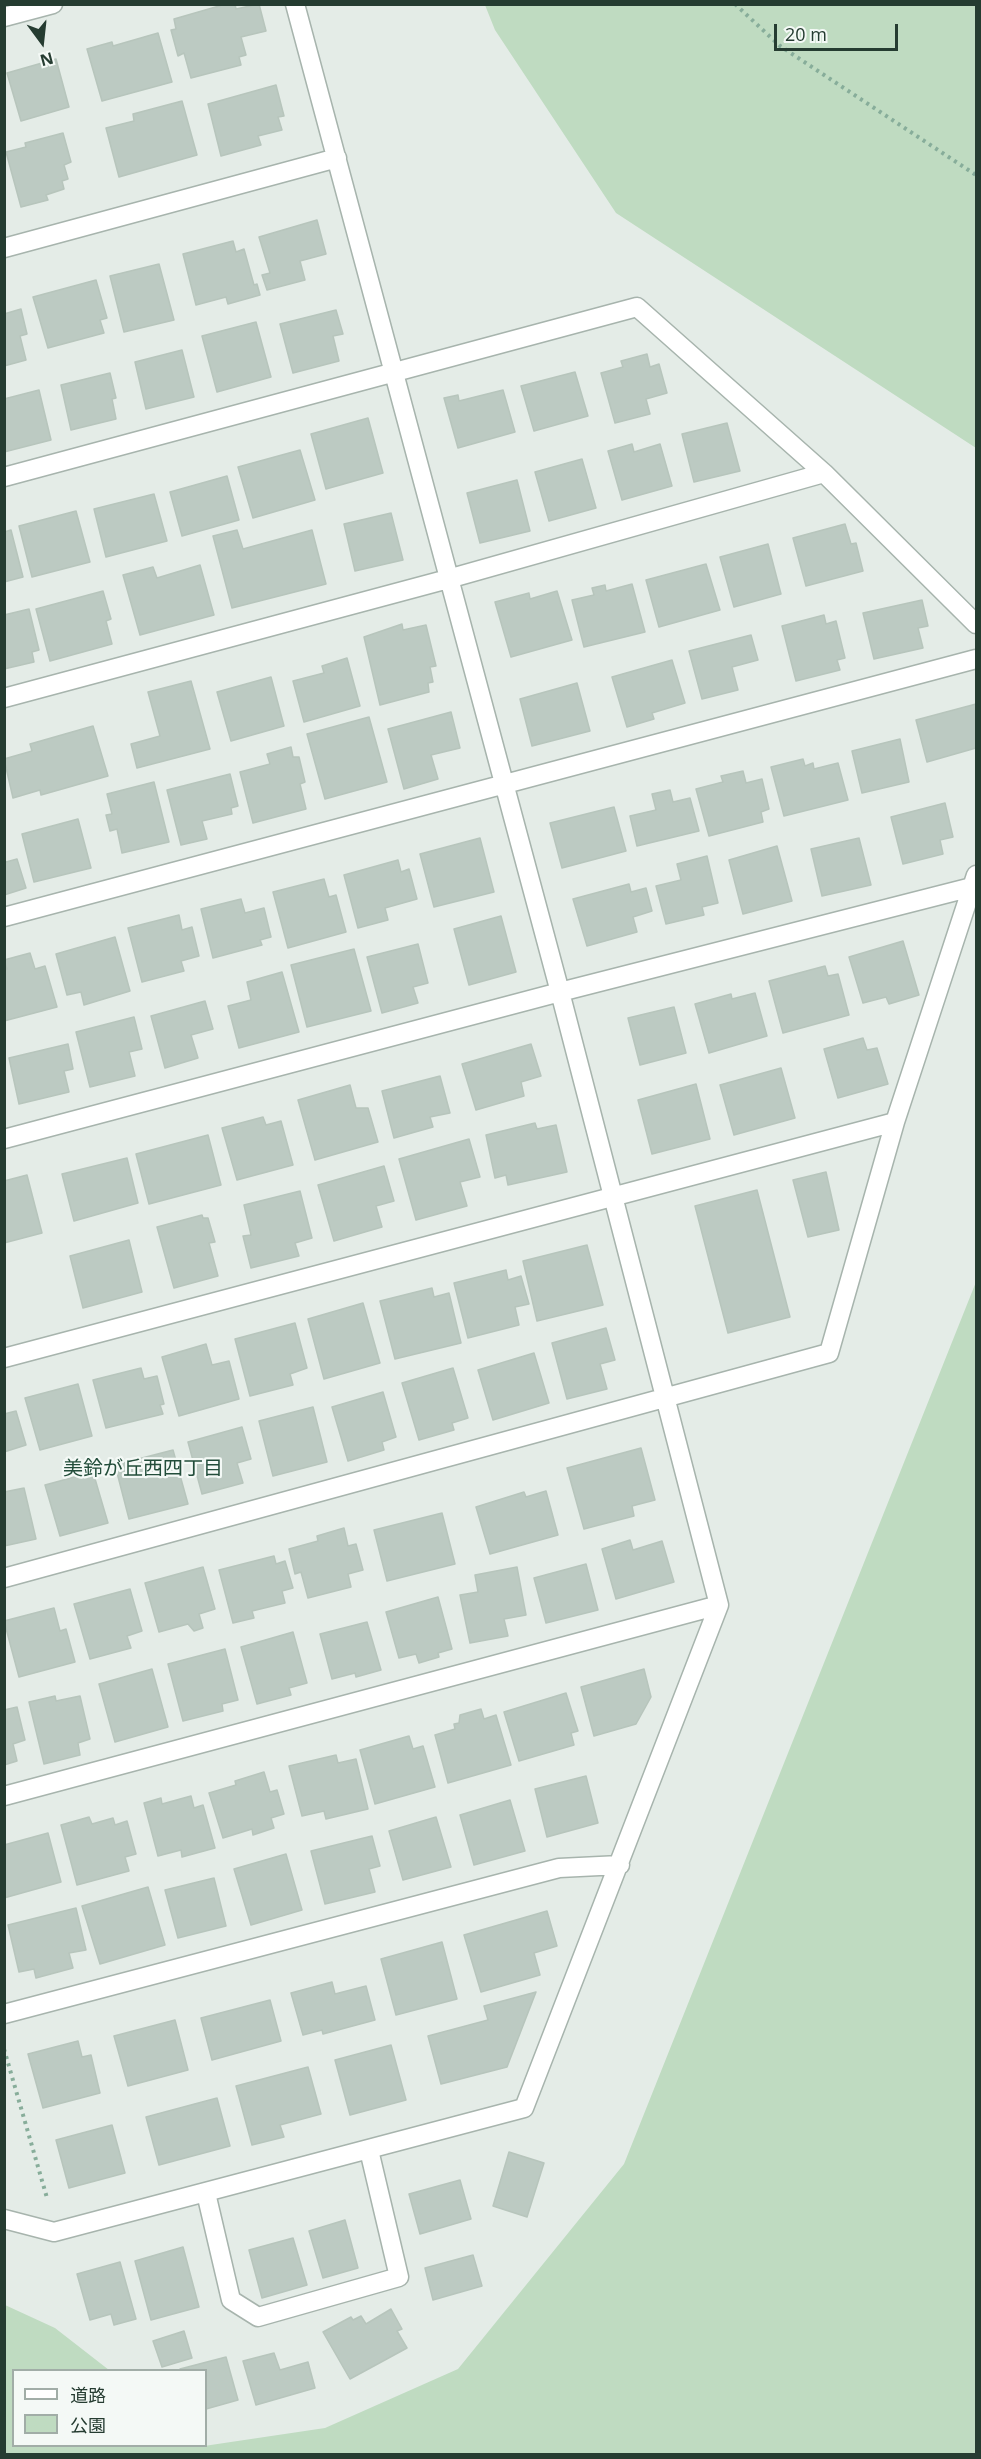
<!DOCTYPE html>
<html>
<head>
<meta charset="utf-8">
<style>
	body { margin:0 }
	#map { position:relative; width:981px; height:2459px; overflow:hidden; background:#e4ece7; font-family:"Open Sans","Noto Sans JP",sans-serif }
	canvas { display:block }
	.frame { position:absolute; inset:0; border:6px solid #253c31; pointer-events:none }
	.legend { position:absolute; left:12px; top:2369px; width:195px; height:78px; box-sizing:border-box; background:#f4f9f6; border:2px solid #a1ada7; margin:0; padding:8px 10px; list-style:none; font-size:18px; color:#253c31 }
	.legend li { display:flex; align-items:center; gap:12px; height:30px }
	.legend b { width:30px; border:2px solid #a1ada7 }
	.north { position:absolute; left:12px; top:12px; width:60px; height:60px; -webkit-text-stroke:4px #f4f9f6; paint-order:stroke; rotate:165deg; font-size:16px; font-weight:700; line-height:24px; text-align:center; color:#253c31 }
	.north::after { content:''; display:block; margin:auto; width:21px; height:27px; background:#253c31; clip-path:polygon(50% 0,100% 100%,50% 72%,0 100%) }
	.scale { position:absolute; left:774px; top:24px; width:124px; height:27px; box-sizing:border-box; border:3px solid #253c31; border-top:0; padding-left:8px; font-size:18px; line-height:21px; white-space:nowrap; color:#253c31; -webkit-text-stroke:4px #f4f9f6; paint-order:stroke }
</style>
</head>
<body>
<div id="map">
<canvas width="981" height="2459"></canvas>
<div class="frame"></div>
<ul class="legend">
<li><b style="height:8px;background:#fff"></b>道路</li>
<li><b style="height:16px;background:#bfdbc1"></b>公園</li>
</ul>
<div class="north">N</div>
<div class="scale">20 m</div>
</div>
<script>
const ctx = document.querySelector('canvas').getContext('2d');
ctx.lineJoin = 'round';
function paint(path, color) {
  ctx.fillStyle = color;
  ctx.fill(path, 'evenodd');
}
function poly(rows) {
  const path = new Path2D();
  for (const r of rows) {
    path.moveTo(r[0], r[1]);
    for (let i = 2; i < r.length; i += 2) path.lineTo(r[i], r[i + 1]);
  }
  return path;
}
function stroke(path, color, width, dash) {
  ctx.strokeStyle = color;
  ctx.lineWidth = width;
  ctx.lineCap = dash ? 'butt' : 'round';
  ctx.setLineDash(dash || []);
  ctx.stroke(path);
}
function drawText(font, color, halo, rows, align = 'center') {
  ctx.font = font + ' "Open Sans","Noto Sans JP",sans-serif';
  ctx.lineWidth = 4.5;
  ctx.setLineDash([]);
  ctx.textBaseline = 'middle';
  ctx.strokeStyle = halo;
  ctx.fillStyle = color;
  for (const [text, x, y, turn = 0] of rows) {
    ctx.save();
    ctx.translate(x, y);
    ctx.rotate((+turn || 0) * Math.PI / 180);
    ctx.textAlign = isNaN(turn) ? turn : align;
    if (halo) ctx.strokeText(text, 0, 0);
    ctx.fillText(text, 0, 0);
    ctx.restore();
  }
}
const green = poly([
	[485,5,976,5,976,448,616,213,495,30],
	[976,1282,976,2454,5,2454,5,2305,55,2328,109,2370,14,2370,14,2446,204,2446,325,2428,458,2369,624,2164]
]);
const building = poly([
	[226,4,235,4,236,9,259,4,266,31,241,37,246,55,239,57,241,65,191,78,184,53,178,56,171,30,176,29,174,19,226,4],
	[158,33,172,82,102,101,87,49,112,42,113,46,158,33],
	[56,59,69,107,21,121,7,73,56,59],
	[276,85,284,116,278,117,282,130,258,136,261,145,221,156,208,104,276,85],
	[182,101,197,155,119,177,106,128,134,121,133,114,182,101],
	[63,133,71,162,64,165,68,179,62,181,64,189,46,195,48,200,21,207,6,152,26,147,25,143,63,133],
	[317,220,326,254,300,261,305,280,267,290,262,275,270,273,259,237,317,220],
	[233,241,236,252,244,249,254,285,257,284,260,295,228,304,226,297,196,305,183,254,233,241],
	[159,264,174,320,124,332,110,276,159,264],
	[96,280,107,318,100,320,104,333,48,348,33,297,96,280],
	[21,309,27,334,20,336,26,360,4,366,4,314,21,309],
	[336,310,343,334,333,336,339,361,293,373,280,324,336,310],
	[256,322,271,377,217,392,202,336,256,322],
	[182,350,194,397,146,409,135,362,182,350],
	[647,354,650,367,659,364,667,393,646,399,650,414,615,423,601,373,623,367,621,361,647,354],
	[575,372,588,416,534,431,521,386,575,372],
	[110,373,116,398,112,399,116,419,71,430,61,385,110,373],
	[39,390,51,440,4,452,4,399,39,390],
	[503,390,515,432,458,448,444,398,458,395,459,401,503,390],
	[368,418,383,473,326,489,311,434,368,418],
	[727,423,740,471,694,482,682,434,727,423],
	[632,444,634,452,660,444,672,486,622,500,608,451,632,444],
	[300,450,315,500,253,518,238,467,300,450],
	[582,459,596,508,549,521,535,472,582,459],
	[227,476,239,520,182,536,170,492,227,476],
	[517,480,530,531,480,543,467,493,517,480],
	[154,494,167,541,106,557,94,509,154,494],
	[76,511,90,562,32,577,19,526,76,511],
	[391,513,403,560,355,571,344,524,391,513],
	[845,524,851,544,856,543,863,571,806,586,793,538,845,524],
	[11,530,23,577,4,582,4,532,11,530],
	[237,530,243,549,312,530,326,584,232,608,213,536,237,530],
	[768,544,781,594,734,607,720,557,768,544],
	[706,564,720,610,659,627,646,580,706,564],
	[200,565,214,615,140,635,123,575,153,567,157,578,200,565],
	[632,584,645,632,584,647,572,600,594,595,592,588,605,585,606,591,632,584],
	[103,591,111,619,106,621,112,644,50,661,36,609,103,591],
	[557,591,572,640,511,657,495,602,529,593,530,599,557,591],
	[922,600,928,626,918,628,923,648,874,659,863,613,922,600],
	[29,609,39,650,32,652,34,662,4,669,4,615,29,609],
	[824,615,826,624,836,621,845,658,837,660,840,670,796,681,782,626,824,615],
	[402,624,403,630,426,625,436,666,430,667,433,682,428,683,429,692,380,705,364,637,402,624],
	[751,635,758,660,732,667,738,690,702,699,689,651,751,635],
	[347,658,360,706,304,722,293,681,324,673,322,666,347,658],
	[672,660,685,703,652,713,654,719,627,727,612,677,672,660],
	[271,677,284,726,231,741,217,692,271,677],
	[191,681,210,749,137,768,131,744,160,736,148,692,191,681],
	[577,683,590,731,532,746,520,699,577,683],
	[976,704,976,748,927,762,916,720,976,704],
	[451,712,460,748,431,755,438,779,404,789,388,729,451,712],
	[369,717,387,782,325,799,307,734,369,717],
	[93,726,108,776,41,795,40,790,13,798,4,759,32,751,30,744,93,726],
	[900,739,909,782,862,793,852,751,900,739],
	[291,747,293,757,299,757,305,782,300,784,306,809,253,823,240,772,270,764,267,754,291,747],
	[803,759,805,766,813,763,814,769,838,763,848,800,784,816,771,767,803,759],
	[743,771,746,783,762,779,769,809,761,812,763,822,709,836,696,789,723,782,721,776,743,771],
	[230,774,238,806,231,808,232,814,202,821,207,839,181,845,167,790,230,774],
	[154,782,169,842,122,853,117,829,110,831,106,815,112,814,107,794,154,782],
	[670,790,673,802,690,798,699,831,637,846,630,816,656,810,652,794,670,790],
	[945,803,953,837,940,840,943,854,903,864,891,817,945,803],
	[614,807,626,851,562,868,550,823,614,807],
	[78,819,91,868,34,882,22,834,78,819],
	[480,838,494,892,434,907,420,854,480,838],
	[859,838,871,885,822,896,811,849,859,838],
	[777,846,792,901,743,914,729,860,777,846],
	[707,856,718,903,702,907,704,915,666,924,656,886,681,880,677,864,707,856],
	[4,859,6,862,17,859,26,888,4,895,4,859],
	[398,860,401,872,409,869,417,899,385,908,388,920,358,928,344,875,398,860],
	[324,879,329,897,336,895,346,932,288,948,273,892,324,879],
	[629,884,631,892,646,888,652,911,633,917,637,932,587,946,573,899,629,884],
	[241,899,245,913,264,908,271,937,260,940,262,945,213,958,201,909,241,899],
	[179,915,182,930,192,927,199,956,181,961,184,971,142,982,128,928,179,915],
	[501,916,516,972,469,985,454,929,501,916],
	[115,937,130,991,84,1005,81,992,67,995,56,954,115,937],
	[903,941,919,995,889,1004,886,997,863,1003,849,957,903,941],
	[418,944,428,983,413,987,418,1003,382,1013,367,957,418,944],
	[354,949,371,1011,307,1027,291,965,354,949],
	[30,953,35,969,45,966,57,1007,4,1021,4,970,7,969,4,960,30,953],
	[825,966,828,976,838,974,849,1015,783,1033,769,981,825,966],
	[282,972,299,1032,239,1048,228,1006,251,1000,247,982,282,972],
	[755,993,767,1036,709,1053,695,1004,731,994,732,999,755,993],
	[205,1001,213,1029,191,1035,198,1058,165,1068,151,1016,205,1001],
	[674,1007,686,1053,640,1065,628,1018,674,1007],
	[134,1017,142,1049,129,1052,135,1076,90,1087,76,1032,134,1017],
	[863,1038,867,1050,877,1048,888,1084,838,1098,824,1049,863,1038],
	[68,1044,73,1069,64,1071,69,1092,19,1104,9,1058,68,1044],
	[531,1044,541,1076,521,1082,524,1096,476,1110,462,1064,531,1044],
	[781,1068,795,1118,734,1135,720,1085,781,1068],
	[440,1076,450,1113,430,1117,433,1127,394,1138,382,1091,440,1076],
	[696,1084,710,1139,652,1154,638,1100,696,1084],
	[350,1085,356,1108,368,1108,378,1142,315,1160,298,1100,350,1085],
	[263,1117,266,1125,281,1121,293,1165,237,1180,222,1128,263,1117],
	[535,1123,537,1129,556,1125,567,1172,508,1185,506,1175,495,1178,486,1135,535,1123],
	[208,1135,221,1185,149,1204,136,1154,208,1135],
	[469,1139,480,1177,460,1182,467,1206,416,1220,399,1159,469,1139],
	[127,1158,138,1203,74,1221,62,1174,127,1158],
	[384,1166,394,1201,376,1206,382,1227,334,1241,318,1185,384,1166],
	[826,1172,839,1230,808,1237,793,1180,826,1172],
	[27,1175,42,1233,4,1243,4,1181,27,1175],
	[757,1190,790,1317,728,1333,695,1206,757,1190],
	[300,1191,312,1238,295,1243,299,1256,251,1268,243,1236,251,1235,244,1205,300,1191],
	[202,1215,203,1218,208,1218,215,1242,209,1243,218,1276,174,1288,157,1227,202,1215],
	[129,1240,142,1292,83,1308,70,1256,129,1240],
	[587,1245,603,1305,537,1321,523,1261,587,1245],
	[506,1270,508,1280,521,1276,529,1304,515,1307,519,1325,468,1338,454,1283,506,1270],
	[432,1288,434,1297,449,1293,461,1343,395,1359,380,1301,432,1288],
	[363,1303,380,1363,324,1379,308,1319,363,1303],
	[295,1323,307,1368,290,1374,293,1385,250,1396,235,1339,295,1323],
	[606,1328,615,1360,600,1364,607,1389,567,1399,552,1343,606,1328],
	[206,1344,212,1365,229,1361,239,1399,179,1416,162,1357,206,1344],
	[534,1353,549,1403,493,1420,478,1370,534,1353],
	[141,1368,144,1379,157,1376,164,1404,160,1405,163,1414,106,1428,93,1380,141,1368],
	[453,1368,468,1418,452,1423,454,1430,419,1440,402,1383,453,1368],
	[78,1384,92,1436,40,1450,25,1398,78,1384],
	[383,1392,396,1437,382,1442,384,1450,348,1461,332,1407,383,1392],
	[313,1407,327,1462,273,1476,259,1421,313,1407],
	[16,1411,26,1445,4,1452,4,1414,16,1411],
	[242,1427,251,1459,237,1463,243,1483,202,1494,188,1442,242,1427],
	[641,1448,655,1500,632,1506,634,1516,584,1529,567,1468,641,1448],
	[173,1450,188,1504,129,1519,115,1465,173,1450],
	[93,1472,108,1523,60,1536,45,1485,93,1472],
	[24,1488,36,1539,4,1546,4,1492,24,1488],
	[546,1491,558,1535,490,1554,476,1507,524,1492,526,1497,546,1491],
	[442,1513,455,1564,387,1581,374,1530,442,1513],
	[344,1528,348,1546,356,1544,363,1570,348,1574,351,1587,308,1598,301,1572,295,1574,289,1549,318,1541,317,1536,344,1528],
	[630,1540,633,1550,662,1541,674,1582,616,1599,602,1549,630,1540],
	[274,1556,276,1564,285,1561,293,1588,282,1591,285,1603,252,1611,254,1618,233,1623,219,1570,274,1556],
	[586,1564,598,1610,546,1623,534,1578,586,1564],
	[203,1567,215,1609,199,1614,203,1628,194,1631,188,1624,159,1632,145,1583,203,1567],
	[517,1567,526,1615,504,1619,508,1636,470,1643,460,1595,478,1592,475,1575,517,1567],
	[130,1589,142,1631,127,1636,131,1648,90,1659,74,1604,130,1589],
	[438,1597,452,1649,438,1653,439,1657,419,1663,416,1654,399,1658,386,1612,438,1597],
	[54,1608,60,1631,66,1629,75,1662,19,1677,4,1621,54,1608],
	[367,1622,381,1670,356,1677,355,1673,332,1679,320,1634,367,1622],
	[293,1632,307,1683,289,1688,291,1695,257,1704,241,1647,293,1632],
	[225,1649,238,1700,222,1704,223,1711,183,1721,168,1664,225,1649],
	[152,1669,168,1727,115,1742,99,1684,152,1669],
	[644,1669,651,1697,636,1724,594,1736,581,1687,644,1669],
	[566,1693,578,1731,571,1733,574,1745,519,1761,504,1712,566,1693],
	[55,1696,56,1701,80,1696,90,1739,78,1743,80,1755,44,1764,29,1702,55,1696],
	[17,1707,25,1740,13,1744,17,1761,4,1765,4,1710,17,1707],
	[481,1709,484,1719,496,1715,511,1765,448,1783,435,1735,455,1729,454,1724,459,1723,460,1715,481,1709],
	[409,1736,413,1749,423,1746,435,1787,375,1804,360,1750,409,1736],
	[336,1755,338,1763,356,1759,368,1809,326,1819,324,1811,302,1816,289,1766,336,1755],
	[264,1772,270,1792,277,1790,284,1814,271,1818,274,1828,253,1835,252,1829,223,1838,209,1793,236,1785,235,1781,264,1772],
	[586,1776,598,1823,547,1837,535,1789,586,1776],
	[191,1796,194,1808,203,1805,215,1848,182,1857,181,1850,158,1856,144,1803,161,1798,162,1804,191,1796],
	[510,1800,525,1851,474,1865,460,1815,510,1800],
	[89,1817,92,1824,113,1818,115,1825,127,1821,136,1854,125,1857,129,1871,77,1885,61,1825,89,1817],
	[436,1817,451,1867,403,1880,389,1831,436,1817],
	[48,1833,61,1882,4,1898,4,1845,48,1833],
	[372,1836,380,1866,369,1869,375,1892,325,1904,311,1851,372,1836],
	[286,1854,302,1910,251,1925,234,1869,286,1854],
	[214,1878,226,1926,178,1938,165,1890,214,1878],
	[148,1887,165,1945,100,1964,82,1906,148,1887],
	[76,1908,86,1950,69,1953,73,1968,36,1978,34,1969,19,1972,8,1925,76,1908],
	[547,1911,557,1946,534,1953,540,1975,481,1992,464,1935,547,1911],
	[442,1942,457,1999,396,2015,381,1959,442,1942],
	[332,1982,335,1994,366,1986,375,2020,323,2034,322,2030,303,2035,291,1993,332,1982],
	[536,1992,507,2067,441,2084,428,2036,488,2020,484,2006,536,1992],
	[270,2000,281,2041,212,2060,201,2018,270,2000],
	[175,2020,188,2070,128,2086,114,2036,175,2020],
	[78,2041,82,2057,91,2055,100,2093,43,2108,28,2054,78,2041],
	[391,2045,406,2100,350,2115,335,2060,391,2045],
	[308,2067,321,2114,280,2125,284,2137,252,2145,236,2086,308,2067],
	[217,2098,230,2146,159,2165,146,2117,217,2098],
	[112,2125,125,2173,69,2188,56,2140,112,2125],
	[509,2152,544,2163,527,2217,493,2206,509,2152],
	[460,2180,471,2219,420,2234,409,2194,460,2180],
	[345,2220,358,2268,323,2278,309,2231,345,2220],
	[293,2238,307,2285,262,2298,249,2250,293,2238],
	[183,2247,199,2307,151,2320,135,2261,183,2247],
	[473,2255,482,2286,433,2300,425,2268,473,2255],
	[120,2262,136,2319,114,2325,111,2314,90,2320,77,2274,120,2262],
	[391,2309,402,2329,397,2331,407,2348,350,2379,323,2332,351,2317,353,2320,361,2316,366,2324,391,2309],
	[184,2331,192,2358,162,2367,153,2341,184,2331],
	[274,2353,280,2370,308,2362,315,2388,256,2405,243,2361,274,2353],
	[226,2357,238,2400,206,2409,206,2370,180,2369,226,2357]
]);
const path = poly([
	[735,4,780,46,976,175],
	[4,2049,47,2198]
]);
const street = poly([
	[4,17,53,4],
	[4,248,337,158],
	[4,477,637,307,824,473,976,624],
	[4,698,448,579,824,473],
	[4,917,976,659],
	[4,1139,560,992,972,887],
	[4,1358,895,1122],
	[4,1578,829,1353,895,1122,976,875],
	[4,1796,719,1605],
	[4,2014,559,1868,620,1865],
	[206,2193,231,2300,258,2317,399,2277,369,2150],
	[4,2219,54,2232,524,2108,719,1605,560,992,295,4]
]);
const neighbourhoodNames = [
	["美鈴が丘西四丁目",143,1469]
];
paint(green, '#bfdbc1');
paint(building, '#bccac2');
stroke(building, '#b7c5bc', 1.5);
stroke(street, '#a7b4ad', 21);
stroke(path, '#87ad9a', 4, [3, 4.5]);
stroke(street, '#fff', 18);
drawText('20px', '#224d3a', '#f4f9f6', neighbourhoodNames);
</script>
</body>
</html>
